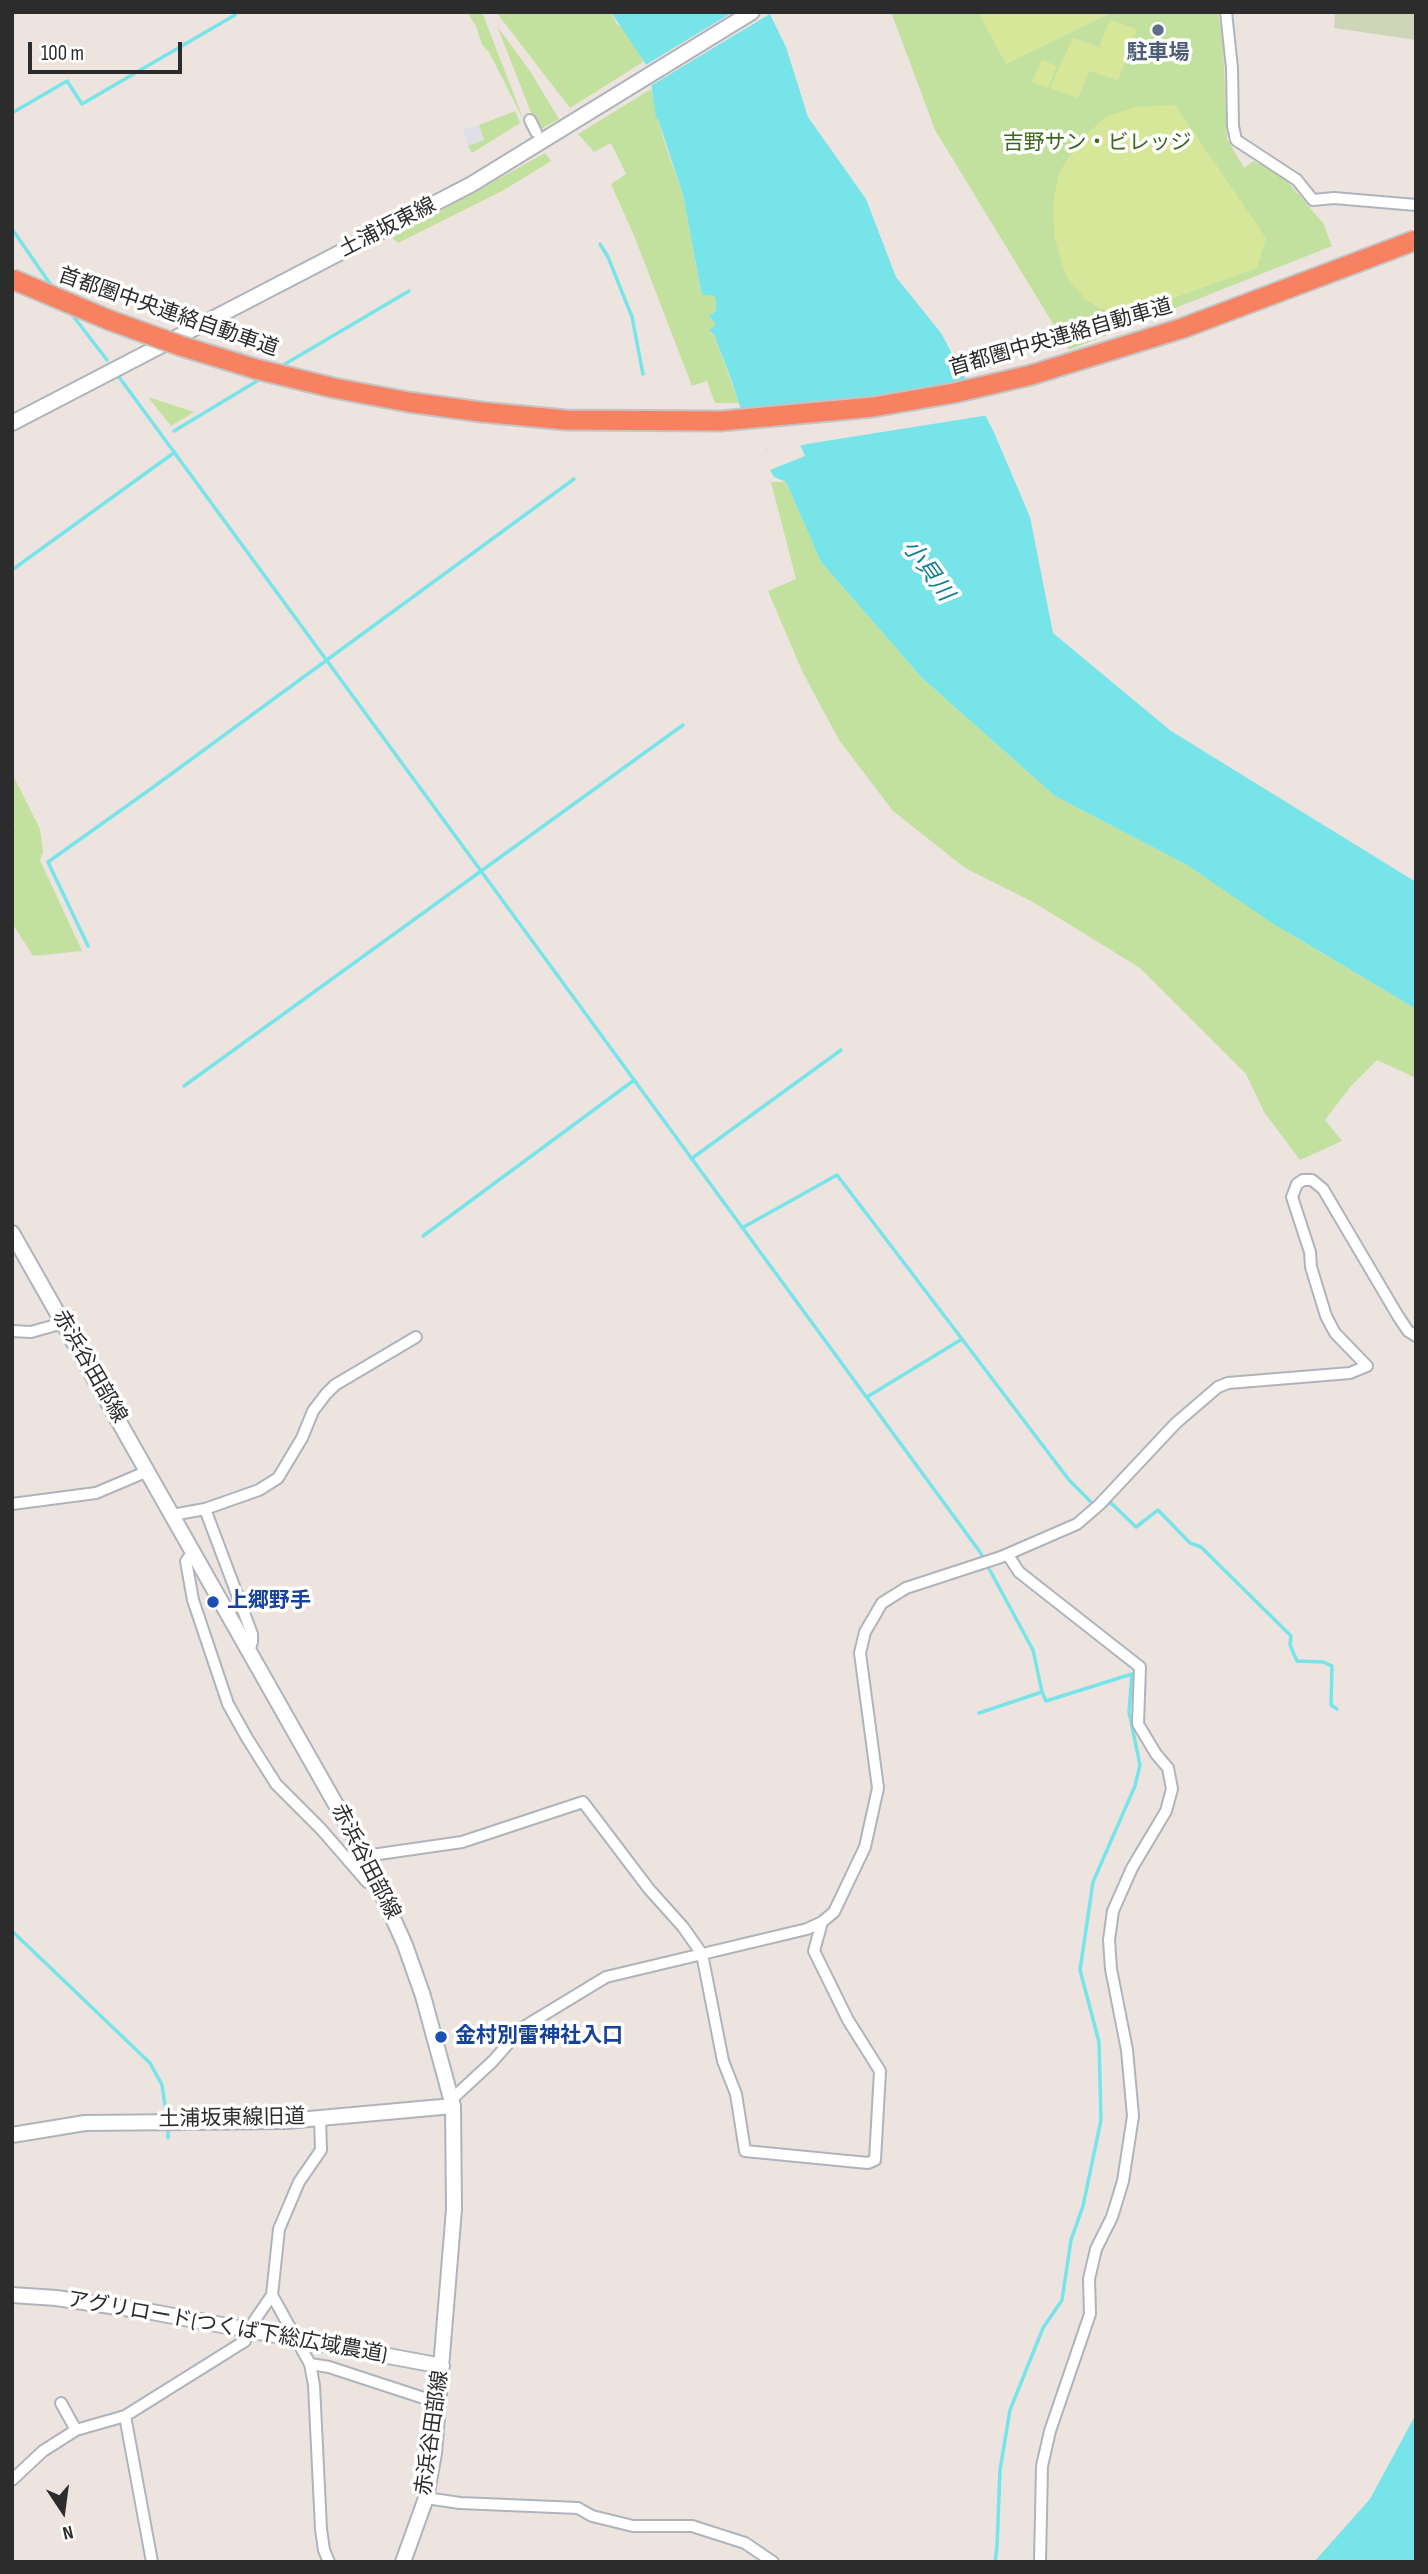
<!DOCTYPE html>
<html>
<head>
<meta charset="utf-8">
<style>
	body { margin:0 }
	#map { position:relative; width:1428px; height:2574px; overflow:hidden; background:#ede4df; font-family:"Sofia Sans Condensed",sans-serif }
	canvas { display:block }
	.frame { position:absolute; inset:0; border:14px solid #2c2c2c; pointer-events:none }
	.north { position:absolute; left:28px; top:2476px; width:70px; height:70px; -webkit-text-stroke:5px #fff; paint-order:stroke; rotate:167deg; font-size:19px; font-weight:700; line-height:28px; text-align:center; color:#2c2c2c }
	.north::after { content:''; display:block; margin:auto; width:24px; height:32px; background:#2c2c2c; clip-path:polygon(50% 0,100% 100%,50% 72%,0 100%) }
	.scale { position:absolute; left:28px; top:42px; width:154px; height:32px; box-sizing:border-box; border:4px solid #2c2c2c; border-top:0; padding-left:9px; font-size:21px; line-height:24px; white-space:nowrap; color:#2c2c2c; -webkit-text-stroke:5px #fff; paint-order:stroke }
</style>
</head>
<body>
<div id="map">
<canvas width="1428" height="2574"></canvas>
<div class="frame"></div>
<div class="north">N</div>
<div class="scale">100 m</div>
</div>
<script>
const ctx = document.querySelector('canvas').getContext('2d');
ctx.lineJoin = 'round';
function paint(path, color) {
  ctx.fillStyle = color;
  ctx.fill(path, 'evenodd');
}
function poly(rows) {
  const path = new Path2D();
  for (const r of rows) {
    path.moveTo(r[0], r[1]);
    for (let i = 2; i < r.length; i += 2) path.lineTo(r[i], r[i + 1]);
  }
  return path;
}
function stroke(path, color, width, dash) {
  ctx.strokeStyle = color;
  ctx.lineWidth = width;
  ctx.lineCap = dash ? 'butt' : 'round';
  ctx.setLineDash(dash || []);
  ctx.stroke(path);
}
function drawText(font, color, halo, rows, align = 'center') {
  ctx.font = font + ' "Sofia Sans Condensed","Noto Sans JP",sans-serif';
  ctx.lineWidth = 7;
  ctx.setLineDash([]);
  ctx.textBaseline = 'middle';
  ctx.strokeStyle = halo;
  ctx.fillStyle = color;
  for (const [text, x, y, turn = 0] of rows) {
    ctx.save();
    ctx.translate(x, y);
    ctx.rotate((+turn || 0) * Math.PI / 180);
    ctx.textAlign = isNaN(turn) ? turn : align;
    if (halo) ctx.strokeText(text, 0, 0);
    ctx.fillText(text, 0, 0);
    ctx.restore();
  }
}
const industrial = poly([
	[479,125,484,141,468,146,463,130]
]);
const green = poly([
	[467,12,482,12,524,121,489,52,482,45,476,26],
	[496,12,611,12,617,24,623,28,636,46,643,62,570,108],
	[891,12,1218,12,1223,44,1227,139,1244,168,1253,161,1281,174,1323,223,1332,246,1069,350,935,130],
	[497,26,530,71,559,119,541,129,534,120],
	[651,89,663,138,683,195,701,292,703,295,713,295,716,300,716,311,709,316,716,325,711,334,714,335,739,403,715,403,707,381,692,386,635,238,611,184,626,174,611,143,594,152,578,134],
	[515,111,520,123,472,153,468,146,484,140,479,125],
	[545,153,551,161,504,190,398,243,392,238],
	[148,397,194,412,171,426],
	[771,482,786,482,821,562,922,678,1055,796,1187,865,1290,934,1416,1009,1416,1078,1377,1060,1351,1086,1325,1120,1342,1141,1300,1160,1264,1112,1246,1074,1140,968,1033,902,965,868,893,811,839,740,802,671,768,591,796,579],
	[12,773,40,829,43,852,40,860,82,951,33,956,12,923,12,831,15,826,12,821]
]);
const cemetery = poly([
	[1335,12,1416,12,1416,40,1334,28]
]);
const pitch = poly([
	[978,12,1113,12,1006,64],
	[1110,20,1137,29,1118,80,1089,71,1078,98,1050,88,1073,38,1099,47],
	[1042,60,1057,66,1048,88,1032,82],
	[1175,105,1266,238,1257,268,1118,318,1085,299,1066,276,1055,240,1053,205,1059,173,1079,141,1106,117,1135,107]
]);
const water = poly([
	[611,12,769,12,786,47,808,117,866,199,896,277,941,333,993,430,1030,517,1053,633,1171,731,1416,882,1416,1009,1272,923,1187,865,1055,796,922,678,821,562,786,482,774,477,770,470,805,456,797,438,766,450,763,440,751,440,731,379,714,335,709,330,716,325,709,316,716,311,716,300,713,295,703,295,701,291,683,195,658,119,656,118,649,69],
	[1416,2414,1416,2562,1314,2562,1370,2499]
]);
const pier = poly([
	[733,12,773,12,647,88,644,66],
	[970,381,989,415,813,443,797,446,795,442,783,447,762,450,759,441,752,443,748,441,738,412,847,402]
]);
const stream = poly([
	[12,113,67,81,82,104,235,15],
	[12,229,53,288],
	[600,244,608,257,632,317,643,374],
	[70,312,107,360],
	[280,367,409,291],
	[119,377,980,1552,1033,1650,1042,1692,979,1713],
	[174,431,262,378],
	[12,570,175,452],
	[88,946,48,862,152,788,574,479],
	[184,1086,683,725],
	[691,1159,841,1050],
	[742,1228,837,1175,962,1339],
	[423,1236,633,1081],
	[867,1397,962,1339,1069,1480,1096,1507],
	[1102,1509,1110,1502,1136,1527,1158,1510,1190,1543,1201,1547,1291,1636,1290,1645,1297,1661,1323,1662,1332,1666,1331,1705,1337,1709],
	[12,1931,150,2063,162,2085,167,2118],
	[168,2126,168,2138],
	[995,2562,997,2547,1000,2470,1010,2410,1043,2328,1062,2300,1071,2240,1083,2206,1101,2120,1099,2042,1080,1970,1093,1882,1135,1786,1140,1765,1129,1712,1132,1674,1046,1701,1042,1692]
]);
const street = poly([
	[1226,12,1232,68,1233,126,1236,140,1297,180,1313,200,1334,198,1416,205],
	[530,120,536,132],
	[12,1331,31,1332,63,1323],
	[12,1504,96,1493,148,1471],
	[205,1509,252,1634,252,1642,249,1651],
	[172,1515,205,1509,259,1490,278,1478,302,1438,313,1411,326,1394,335,1385,416,1337],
	[193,1552,186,1561,193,1600,228,1704,247,1738,276,1784,321,1829,367,1882,378,1883],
	[1008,1555,1019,1572,1140,1667,1138,1724,1156,1754,1168,1768,1172,1789,1166,1811,1132,1868,1113,1911,1109,1940,1111,1969,1127,2050,1133,2116,1123,2181,1112,2217,1096,2249,1089,2279,1090,2314,1050,2431,1042,2466,1040,2562],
	[365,1856,462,1842,583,1802,649,1889,683,1927,702,1954,723,2061,736,2094,745,2151,868,2163,875,2160,880,2071,848,2020,814,1951,822,1922],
	[452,2099,493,2061,522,2028,606,1977,807,1929,822,1922,834,1912,865,1847,878,1788,860,1653,865,1632,882,1603,906,1588,1001,1557,1077,1524,1099,1505,1176,1423,1218,1387,1228,1383,1350,1373,1367,1366,1335,1333,1326,1316,1311,1267,1310,1252,1292,1197,1297,1184,1303,1180,1312,1180,1323,1189,1398,1316,1408,1331,1416,1336],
	[272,2295,310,2364,314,2385,321,2529,324,2550,329,2562],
	[310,2364,329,2367,439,2403],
	[61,2403,76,2430],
	[125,2416,152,2562],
	[12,2480,43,2451,76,2430,125,2416,245,2341,248,2330,272,2295,279,2229,299,2182,321,2150,320,2117],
	[426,2498,460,2503,578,2508,592,2516,633,2526,692,2526,745,2543,773,2562]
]);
const secondary = poly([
	[12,423,472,184,752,12],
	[12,1233,365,1856,405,1945,423,1996,453,2106,454,2209,434,2453,426,2498,403,2562],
	[12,2135,85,2123,287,2121,453,2106],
	[12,2295,56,2298,152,2312,442,2366]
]);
const highwayBridge = poly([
	[12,279,109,320,181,346,256,369,334,388,408,402,481,412,566,420,721,421,873,407,954,393,1031,375,1183,328,1416,240]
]);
const markers = [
	[1158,30,7,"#5c6f8a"],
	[213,1602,7,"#1a4fb4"],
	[441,2037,7,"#1a4fb4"]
];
const serviceNames = [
	["駐車場",1158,54]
];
const parkNames = [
	["吉野サン・ビレッジ",1097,144]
];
const streetNames = [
	["土浦坂東線",388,228,-27],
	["首都圏中央連絡自動車道",168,313,19],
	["首都圏中央連絡自動車道",1061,338,-16],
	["赤浜谷田部線",89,1367,60],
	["赤浜谷田部線",365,1862,63],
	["土浦坂東線旧道",232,2119,-1],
	["アグリロード(つくば下総広域農道)",227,2328,10],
	["赤浜谷田部線",433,2433,-82]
];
const transitNames = [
	["上郷野手",227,1602],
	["金村別雷神社入口",455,2037]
];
const waterNames = [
	["小貝川",927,571,54]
];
paint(industrial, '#dfdfe6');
paint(green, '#c3e19e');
paint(cemetery, '#cdd6b7');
paint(pitch, '#d7e79a');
paint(water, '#77e4ea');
paint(pier, '#ede4df');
stroke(stream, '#77e4ea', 3.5);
stroke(street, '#afb4bc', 14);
stroke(secondary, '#afb4bc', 18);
stroke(street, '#fff', 10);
stroke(secondary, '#fff', 14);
stroke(highwayBridge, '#c4c4c4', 23, []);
stroke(highwayBridge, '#f78160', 19);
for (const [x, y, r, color] of markers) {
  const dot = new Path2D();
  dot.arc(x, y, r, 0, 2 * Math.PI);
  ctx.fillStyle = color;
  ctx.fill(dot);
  stroke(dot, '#fff', 2.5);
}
drawText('bold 21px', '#4e5e75', '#fff', serviceNames);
drawText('21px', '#3d671e', '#fff', parkNames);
drawText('21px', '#2c2c2c', '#fff', streetNames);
drawText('bold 21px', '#164399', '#fff', transitNames, 'left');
drawText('italic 23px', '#138191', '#fff', waterNames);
</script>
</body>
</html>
